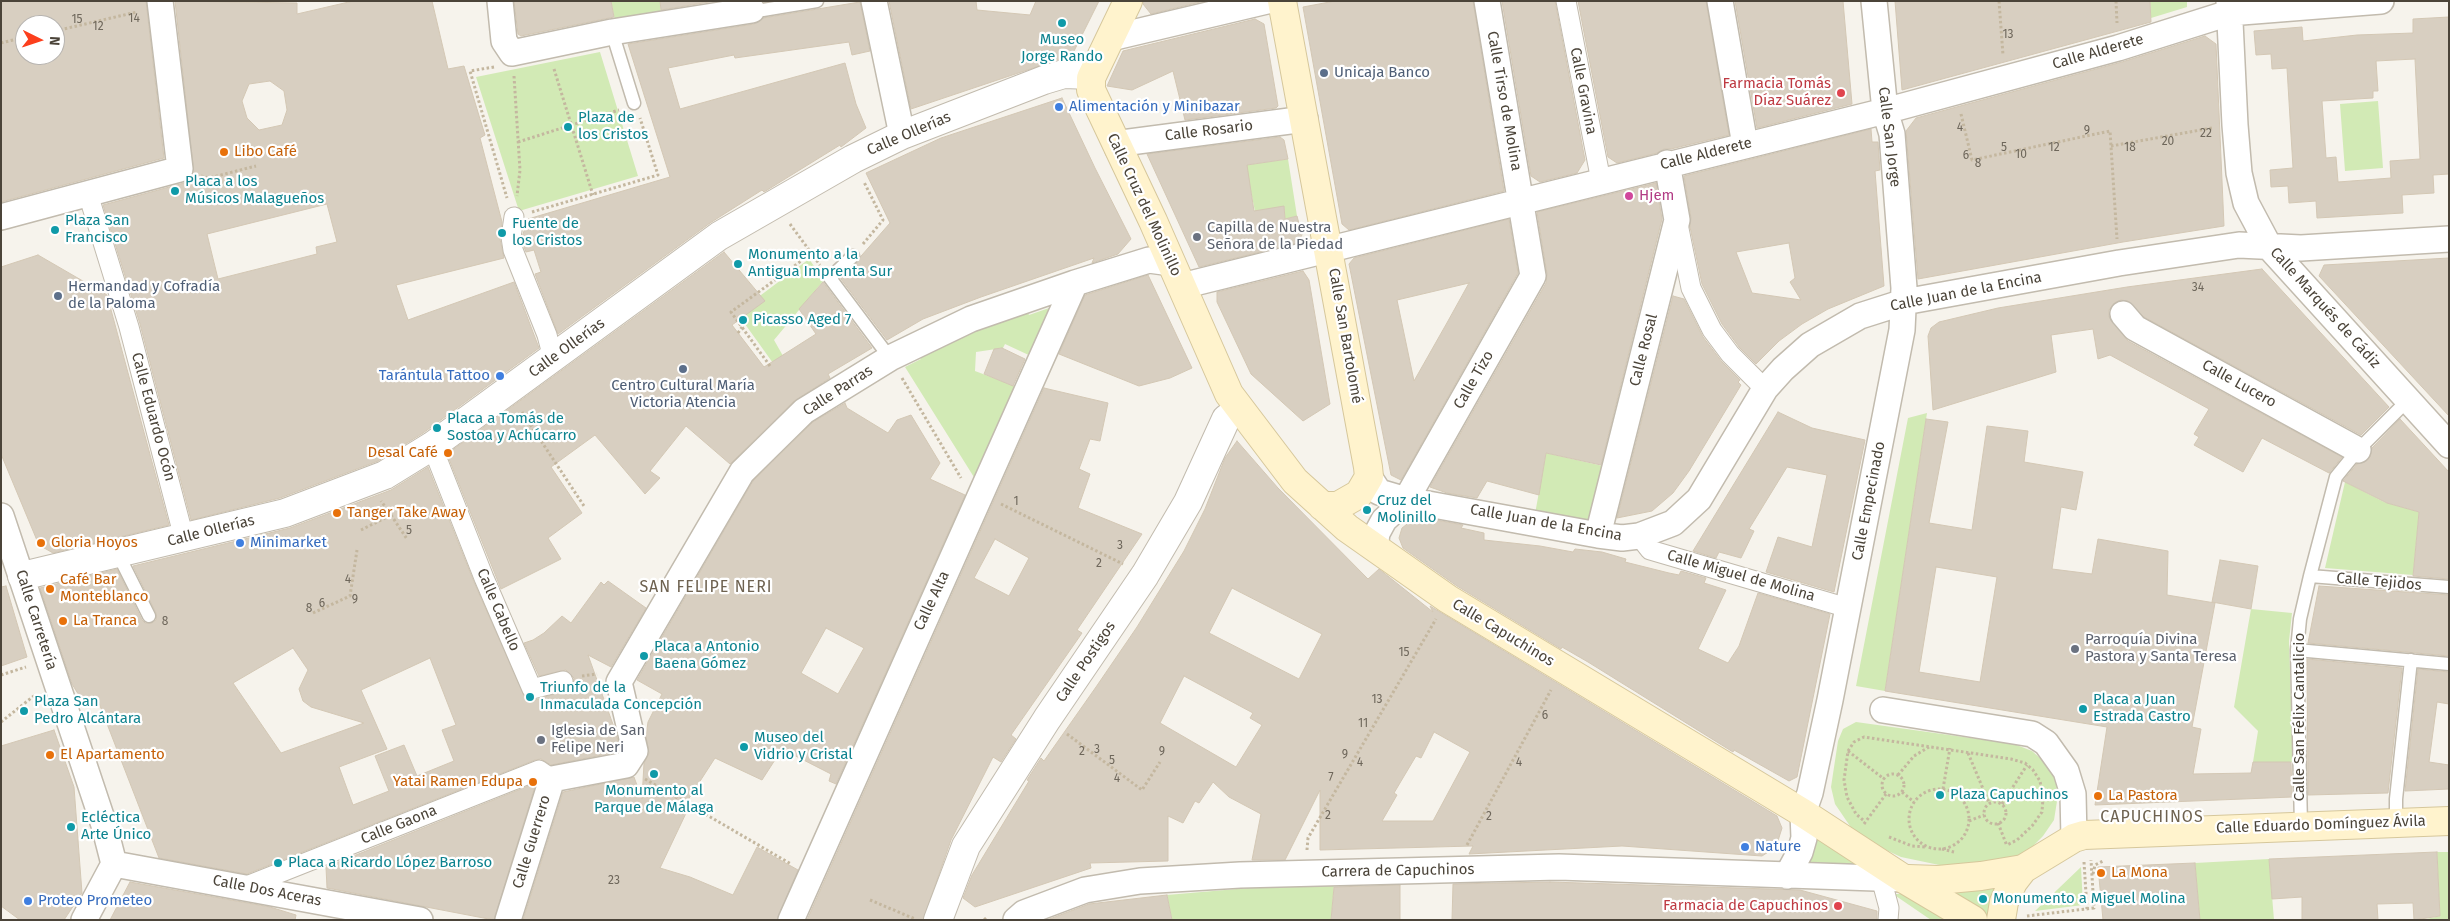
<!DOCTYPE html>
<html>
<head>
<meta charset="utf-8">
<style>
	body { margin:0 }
	#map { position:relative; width:2450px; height:921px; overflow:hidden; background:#f6f3ec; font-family:"Fira Sans",sans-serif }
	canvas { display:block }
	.frame { position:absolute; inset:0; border:2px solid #4b4439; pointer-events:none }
	.north { position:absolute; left:15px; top:15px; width:50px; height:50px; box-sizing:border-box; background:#fff; border:1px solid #b7b4b0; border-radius:50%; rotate:94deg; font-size:14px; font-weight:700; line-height:20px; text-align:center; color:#4b4439 }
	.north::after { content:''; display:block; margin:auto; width:18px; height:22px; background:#fc3f1d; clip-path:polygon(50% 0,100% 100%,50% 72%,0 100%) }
</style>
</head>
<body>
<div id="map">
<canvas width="2450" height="921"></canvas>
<div class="frame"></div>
<div class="north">N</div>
</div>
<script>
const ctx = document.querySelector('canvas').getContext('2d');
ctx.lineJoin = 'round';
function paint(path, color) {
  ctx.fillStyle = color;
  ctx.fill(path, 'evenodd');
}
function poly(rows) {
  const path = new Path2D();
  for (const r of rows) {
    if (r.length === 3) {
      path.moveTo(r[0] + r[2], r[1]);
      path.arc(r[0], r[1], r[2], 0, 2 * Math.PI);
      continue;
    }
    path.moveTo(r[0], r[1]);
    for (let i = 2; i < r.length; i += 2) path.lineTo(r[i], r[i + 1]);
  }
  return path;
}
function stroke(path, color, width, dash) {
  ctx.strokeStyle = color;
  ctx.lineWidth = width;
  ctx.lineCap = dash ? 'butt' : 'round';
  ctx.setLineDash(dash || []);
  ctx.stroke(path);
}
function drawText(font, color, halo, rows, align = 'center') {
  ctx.font = font + ' "Fira Sans",sans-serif';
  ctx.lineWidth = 4.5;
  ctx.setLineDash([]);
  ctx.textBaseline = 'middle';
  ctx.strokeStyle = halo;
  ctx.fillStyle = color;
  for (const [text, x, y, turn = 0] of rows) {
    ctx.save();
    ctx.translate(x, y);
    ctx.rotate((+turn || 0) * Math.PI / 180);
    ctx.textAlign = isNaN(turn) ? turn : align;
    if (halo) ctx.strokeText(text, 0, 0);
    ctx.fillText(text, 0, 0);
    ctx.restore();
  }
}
const green = poly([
	[611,1,660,1,661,13,615,21],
	[2150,1,2187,1,2187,7,2151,18],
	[600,52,638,176,519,211,476,77],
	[2378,101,2383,168,2345,171,2340,104],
	[1288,159,1297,216,1285,219,1284,207,1256,216,1251,192,1243,192,1239,166],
	[809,259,824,280,774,340,787,363,778,370,737,313],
	[1026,306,1029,315,1052,307,1033,357,1005,344,1003,348,976,352,975,371,1020,388,977,482,905,367,921,359,916,352],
	[1927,413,1885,691,1856,686,1908,418],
	[1546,453,1603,466,1588,524,1535,514],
	[2345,482,2384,502,2419,512,2413,575,2325,568],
	[2251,609,2292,613,2289,641,2293,762,2253,762,2258,731,2234,707],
	[1856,722,2014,744,2032,751,2049,766,2056,781,2058,795,2054,820,2043,836,2031,848,2015,859,1944,866,1901,857,1888,851,1852,829,1835,804,1831,787,1838,741,1843,729],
	[1815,837,1867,865,1809,867,1807,863],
	[2437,852,2449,852,2449,920,2422,920,2440,916],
	[2269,859,2274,920,2200,920,2195,863],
	[2081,867,2083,905,2035,911],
	[2002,881,1995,920,1984,920,1948,892],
	[1283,885,1334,885,1331,920,1172,920,1167,895],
	[1893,894,1916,894,1955,920,1931,920]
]);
const building = poly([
	[1,1,146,1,164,158,1,202,1,1],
	[25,25,55,25,55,55,25,55,25,25],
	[175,1,297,3,297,14,353,1,432,1,448,69,464,66,480,119,485,135,480,138,502,222,500,239,504,258,396,285,408,320,514,282,539,348,423,433,378,461,280,498,191,520,140,324,103,205,184,183,194,174,175,1],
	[270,81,284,91,287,110,282,125,259,130,247,118,242,101,249,84,270,81],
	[327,204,337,242,316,247,317,254,218,279,207,234,327,204],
	[514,1,611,1,614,17,521,36,518,34,514,1],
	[660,1,715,1,661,10,660,1],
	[889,1,976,1,977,10,1030,15,1036,1,1099,1,1072,55,911,109,889,1],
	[1143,1,1204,1,1151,14,1143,4,1143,1],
	[1335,1,1473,1,1504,191,1349,230,1342,224,1303,7,1335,1],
	[1502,1,1555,1,1585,160,1577,173,1540,182,1531,176,1502,1],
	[1578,1,1706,1,1729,135,1671,149,1664,149,1657,153,1617,163,1608,157,1578,1],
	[1735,1,1843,1,1852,104,1757,128,1735,1],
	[1895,1,2150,1,2151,22,1902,90,1895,1],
	[860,2,870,51,852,55,849,42,735,58,734,55,668,68,680,109,845,63,856,104,866,128,841,147,840,145,764,192,762,190,710,223,558,334,535,274,541,272,534,250,526,252,524,247,522,237,528,219,670,177,628,44,754,24,763,18,860,2],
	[2449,17,2449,174,2433,175,2434,193,2402,195,2403,213,2317,218,2316,201,2289,203,2288,186,2271,187,2270,170,2293,168,2287,68,2272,69,2271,54,2256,55,2254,31,2302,27,2303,41,2357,35,2413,33,2413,19,2449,17],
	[2415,59,2420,159,2390,161,2391,178,2338,182,2336,157,2326,158,2322,101,2373,98,2373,91,2378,91,2376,61,2415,59],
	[1255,19,1264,24,1278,106,1276,108,1185,120,1173,71,1132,90,1107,86,1123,51,1255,19],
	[2205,36,2216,44,2224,226,2123,242,1918,279,1906,131,1916,118,2122,62,2205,36],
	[1062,98,1095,168,1131,239,1118,254,1092,263,1094,258,981,297,923,319,887,340,841,279,890,223,866,173,941,138,1062,98],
	[1871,129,1872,142,1878,142,1880,170,1875,171,1884,286,1828,309,1802,324,1779,341,1756,364,1739,347,1722,324,1702,284,1690,227,1691,218,1684,176,1871,129],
	[1789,243,1795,278,1790,282,1801,300,1752,293,1736,252,1789,243],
	[1280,137,1284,140,1288,159,1247,165,1254,211,1284,206,1285,219,1297,216,1302,235,1297,243,1199,267,1147,154,1280,137],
	[1656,183,1662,219,1601,465,1546,453,1539,495,1487,481,1477,498,1447,493,1430,487,1546,283,1547,274,1537,212,1656,183],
	[1509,219,1518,273,1401,480,1391,475,1349,264,1354,258,1509,219],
	[1469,283,1448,321,1414,381,1397,300,1469,283],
	[724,252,765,301,732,325,764,367,816,334,799,309,823,282,872,348,828,374,830,378,794,401,730,464,686,426,650,471,660,478,645,494,595,435,551,467,582,513,548,538,561,559,501,589,447,454,724,252],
	[38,255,107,295,169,525,53,553,39,545,36,538,1,454,1,267,38,255],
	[2449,258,2449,416,2319,276,2324,265,2449,258],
	[2262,269,2389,407,2361,435,2144,317,2128,301,2121,300,2114,303,2109,310,2109,317,2128,341,2342,457,2329,473,2262,438,2243,472,2194,445,2199,437,2194,434,2209,409,2110,355,2098,359,2093,329,2051,335,2056,372,1933,410,1928,336,1931,328,1939,322,1998,308,2127,287,2262,269],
	[1303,271,1309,280,1330,404,1303,421,1251,374,1217,302,1217,292,1303,271],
	[1148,275,1192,368,1170,378,1139,386,1059,354,1085,295,1148,275],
	[1673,296,1684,299,1703,337,1722,362,1740,380,1738,382,1741,385,1689,471,1673,493,1652,511,1617,518,1673,296],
	[1002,348,1025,359,1013,386,984,374,994,349,1002,348],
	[1044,388,1108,403,1100,441,1090,439,1079,469,1090,474,1078,508,1142,534,1077,630,1082,633,1011,735,1016,739,1001,762,993,757,951,840,923,920,807,920,1044,388],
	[995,539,1029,558,1009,596,974,578,995,539],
	[845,403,847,408,888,433,897,420,911,415,940,463,930,479,965,495,836,784,829,781,831,774,782,749,762,780,715,758,684,806,688,809,660,868,690,877,733,895,757,847,798,870,777,920,523,920,563,792,634,777,642,799,644,763,649,753,646,737,648,722,662,694,637,680,753,481,813,422,845,403],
	[826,628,864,648,838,694,801,673,826,628],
	[1778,412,1812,428,1865,440,1834,592,1766,572,1778,537,1812,547,1827,475,1787,467,1749,529,1754,531,1741,558,1719,552,1716,558,1693,551,1778,412],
	[1926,419,1948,422,1929,523,1972,530,1987,426,2028,431,2024,462,2083,472,2076,510,2061,507,2052,569,2092,574,2098,539,2168,551,2167,595,2215,603,2192,727,2201,729,2193,774,2251,773,2253,762,2291,762,2292,797,2095,805,2107,727,1885,691,1926,419],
	[1936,567,1997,577,1980,682,1919,672,1936,567],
	[2400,419,2449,472,2449,579,2413,576,2419,512,2387,503,2343,481,2357,464,2365,462,2370,457,2372,448,2400,419],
	[1237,441,1278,488,1368,579,1379,569,1433,612,1430,606,1777,816,1782,828,1776,847,1762,856,1622,846,1469,854,1473,846,1320,850,1320,790,1285,860,1252,860,1261,814,1229,797,1213,782,1199,803,1195,801,1183,823,1168,816,1168,861,1090,863,1091,868,975,907,963,898,972,875,1029,781,1027,780,1041,758,1044,761,1096,687,1137,627,1184,551,1205,509,1225,458,1237,441],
	[1232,588,1322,634,1299,679,1209,633,1232,588],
	[1184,676,1253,713,1250,718,1262,725,1236,767,1160,723,1184,676],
	[1434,732,1470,752,1433,821,1382,821,1397,795,1394,793,1416,756,1421,758,1434,732],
	[428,467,474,582,525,698,535,700,571,689,574,678,566,670,539,676,524,643,533,640,544,633,562,616,571,623,601,582,604,585,608,581,646,608,611,667,588,655,615,730,620,748,617,752,551,765,541,759,535,760,247,874,159,858,97,698,85,705,72,684,40,588,117,569,142,620,145,623,152,623,156,620,156,613,133,566,290,528,391,490,428,467],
	[293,648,308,670,299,689,303,701,311,707,364,723,281,753,233,683,293,648],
	[430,658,456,725,442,730,454,761,417,776,404,745,375,756,389,791,353,805,339,767,387,749,361,690,430,658],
	[1416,520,1435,524,1436,520,1463,525,1461,528,1484,533,1484,540,1540,546,1573,552,1575,549,1602,552,1626,559,1625,562,1669,573,1679,575,1681,571,1706,578,1704,583,1726,590,1698,649,1728,663,1739,646,1758,593,1830,614,1797,777,1789,781,1734,750,1733,752,1588,662,1562,647,1561,649,1457,586,1403,548,1399,538,1402,528,1411,521,1416,520],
	[2220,560,2258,566,2251,609,2212,602,2220,560],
	[6,586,27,657,1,666,1,587,6,586],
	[2319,586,2449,595,2449,656,2308,643,2319,586],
	[2307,659,2402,668,2388,793,2308,795,2307,659],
	[2418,669,2449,672,2449,704,2437,702,2429,762,2449,765,2449,789,2405,791,2418,669],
	[54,730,74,787,82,893,64,920,20,920,1,906,1,746,54,730],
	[536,783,494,920,327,888,326,867,536,783],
	[2437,852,2440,916,2414,920,2413,903,2377,904,2378,920,2302,920,2302,897,2272,899,2269,859,2437,852],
	[2195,863,2200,920,2103,920,2098,867,2195,863],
	[130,882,270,907,296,915,295,920,110,920,130,882],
	[1550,882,1800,890,1877,911,1877,920,1452,920,1453,884,1550,882],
	[1400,885,1400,920,1331,920,1334,887,1400,885],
	[1167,895,1172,920,1047,920,1089,904,1167,895]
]);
const path = poly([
	[1999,1,2003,55],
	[2116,1,2117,23],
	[55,31,137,12],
	[1,43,25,37],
	[494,67,470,71,507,198],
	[554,69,593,195],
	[514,76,520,170,517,196],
	[1961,114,1972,160,2110,131,2117,239],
	[518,142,619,110],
	[2111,146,2212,128],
	[201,176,209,178,256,166],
	[532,212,658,175,640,118],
	[790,224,820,265],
	[863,244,883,220,864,182],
	[738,333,742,327],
	[770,366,731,312,812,253],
	[902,378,961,478],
	[522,412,584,506],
	[1001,504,1123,564],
	[391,515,407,539],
	[361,530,391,515,381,501],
	[313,613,350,596,357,550],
	[1,675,26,667],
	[582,676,597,674],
	[1,722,35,695],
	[1067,734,1142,790,1160,762],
	[1848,751,1884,779],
	[1968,753,1989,803],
	[1893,785,11],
	[1898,775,1914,756,1929,747],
	[645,779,791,864],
	[1939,819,30],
	[1943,789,1950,748],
	[1902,792,1914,802],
	[1995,813,11],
	[2002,804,2027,765],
	[1863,820,1856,814,1847,797,1844,780,1848,751,1854,742,1864,737,2011,759,2025,763,2033,770,2040,781,2043,798,2042,812,2032,826,2017,840,2007,845],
	[1969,821,1984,815],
	[1998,823,2007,846],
	[1864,824,1886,794],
	[1889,837,1912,846,1926,847],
	[1467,845,1551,690],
	[1942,849,1954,852],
	[1307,850,1308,838,1436,619],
	[2084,862,2087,909],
	[2093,874,2095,865,2103,861],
	[870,900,915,919],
	[2027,916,2094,908,2091,860],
	[984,918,986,920]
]);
const service = poly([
	[752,10,763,10,817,1],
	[612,32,634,103],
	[853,256,830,278,890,358],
	[118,554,149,616],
	[2310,576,2449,587],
	[2297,650,2449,664],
	[2396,823,2396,799,2411,660],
	[2301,826,2297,650,2300,619,2310,576,2336,477,2358,450,2408,400]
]);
const pedestrian = poly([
	[1566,1,1601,181],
	[88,194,129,327,184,538],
	[514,217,511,237,513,250,547,335,553,358],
	[1678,224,1691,288,1712,330,1730,354,1765,389],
	[432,446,484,578,532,689,563,681],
	[1639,536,1650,550,1848,608],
	[1881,878,1889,908,1888,920],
	[244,887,539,770,552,779]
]);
const minor = poly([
	[500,1,504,41,512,53,612,32,752,10],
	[874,1,902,135],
	[1720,1,1745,145],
	[2229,1,2235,125,2239,173,2246,203,2270,248,2449,445],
	[1111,35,1115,37,1267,1],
	[1118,149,1118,144,1122,143,1305,119],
	[1,217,180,169,160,1],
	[1180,282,1190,284,1885,111,2118,48,2229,13,2381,1],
	[2123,314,2135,328,2358,450],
	[1369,477,1379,492,1406,500,1598,535,1622,538,1639,536,1673,523,1699,499,1765,389,1783,369,1810,345,1860,316,1904,302,2119,263,2239,245,2301,248,2449,239],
	[1,516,104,825,114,864,84,920],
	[1598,535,1677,220,1667,163],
	[1375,548,1377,533,1384,520,1406,500,1533,276,1487,1],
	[1883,710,2032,734,2046,743,2066,771,2073,794,2074,838],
	[114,864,420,920],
	[1787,876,1800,852,1804,838,1803,813,1810,793,1830,700,1902,330,1904,288,1892,134,1885,111,1874,1],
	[508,920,552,779,626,765,635,751,619,682,742,472,804,411,890,358,971,319,1075,283,1149,260,1171,263],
	[791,920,1075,283],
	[1016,920,1024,913,1085,890,1140,881,1240,875,1559,867,1904,879]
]);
const tertiary = poly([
	[22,576,285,513,385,475,432,446,719,236,853,159,902,135,1044,80,1064,74,1092,75],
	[938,920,966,846,1047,719,1145,575,1188,502,1226,419,1239,409]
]);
const secondary = poly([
	[1128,1,1091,78,1091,90,1153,221,1229,394,1295,481,1347,528,1448,599,1803,813,1904,879,1973,920],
	[1282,1,1368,467,1369,477,1359,494,1338,506,1322,506],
	[1908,879,1938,880,1981,876,2023,869,2074,838,2084,835,2449,821],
	[2001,920,2004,902,2013,882,2023,869]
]);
const markers = [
	[1062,23,5,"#0f9aa8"],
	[1324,73,5,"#5c6f8a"],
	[1841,93,5,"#e0444e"],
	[1059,107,5,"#3f7fe0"],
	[568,127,5,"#0f9aa8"],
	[224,152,5,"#e8710a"],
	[175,191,5,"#0f9aa8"],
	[1629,196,5,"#d1479c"],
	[55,230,5,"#0f9aa8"],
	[502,233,5,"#0f9aa8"],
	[1197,237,5,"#6b7280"],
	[738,264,5,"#0f9aa8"],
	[58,296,5,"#5c6f8a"],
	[743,320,5,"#0f9aa8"],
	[683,369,5,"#5c6f8a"],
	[500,376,5,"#3f7fe0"],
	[437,428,5,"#0f9aa8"],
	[448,453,5,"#e8710a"],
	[1367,510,5,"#0f9aa8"],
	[337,513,5,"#e8710a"],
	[41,543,5,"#e8710a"],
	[240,543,5,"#3f7fe0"],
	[50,589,5,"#e8710a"],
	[63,621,5,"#e8710a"],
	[2075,649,5,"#6b7280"],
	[644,656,5,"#0f9aa8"],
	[530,697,5,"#0f9aa8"],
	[2083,709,5,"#0f9aa8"],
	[24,711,5,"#0f9aa8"],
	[541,740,5,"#6b7280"],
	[744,747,5,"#0f9aa8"],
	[50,755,5,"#e8710a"],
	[654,774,5,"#0f9aa8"],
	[533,782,5,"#e8710a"],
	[1940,795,5,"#0f9aa8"],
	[2098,796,5,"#e8710a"],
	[71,827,5,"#0f9aa8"],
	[1745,847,5,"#3f7fe0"],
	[278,863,5,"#0f9aa8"],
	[2101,873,5,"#e8710a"],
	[1983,899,5,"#0f9aa8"],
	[28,901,5,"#3f7fe0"],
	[1838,906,5,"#e0444e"]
];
const numberNames = [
	["14",134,19],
	["15",77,20],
	["12",98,27],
	["13",2008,35],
	["4",1960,128],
	["9",2087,131],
	["22",2206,134],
	["20",2168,142],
	["5",2004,148],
	["12",2054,148],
	["18",2130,148],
	["10",2021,155],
	["6",1966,156],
	["8",1978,164],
	["34",2198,288],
	["1",1016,502],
	["5",409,531],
	["3",1120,546],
	["2",1099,564],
	["4",348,580],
	["9",355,600],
	["6",322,604],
	["8",309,609],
	["8",165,622],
	["15",1404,653],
	["13",1377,700],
	["6",1545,716],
	["11",1363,724],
	["3",1097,750],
	["2",1082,752],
	["9",1162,752],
	["9",1345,755],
	["5",1112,761],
	["4",1360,763],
	["4",1519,763],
	["7",1331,778],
	["4",1117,779],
	["2",1328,816],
	["2",1489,817],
	["23",614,881]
];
const cultureNames = [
	["Museo",1062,40,"center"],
	["Jorge Rando",1062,57,"center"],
	["Plaza de",578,118],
	["los Cristos",578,135],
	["Placa a los",185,182],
	["Músicos Malagueños",185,199],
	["Plaza San",65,221],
	["Francisco",65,238],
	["Fuente de",512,224],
	["los Cristos",512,241],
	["Monumento a la",748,255],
	["Antigua Imprenta Sur",748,272],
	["Picasso Aged 7",753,320],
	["Placa a Tomás de",447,419],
	["Sostoa y Achúcarro",447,436],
	["Cruz del",1377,501],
	["Molinillo",1377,518],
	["Placa a Antonio",654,647],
	["Baena Gómez",654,664],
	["Triunfo de la",540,688],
	["Inmaculada Concepción",540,705],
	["Placa a Juan",2093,700],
	["Estrada Castro",2093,717],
	["Plaza San",34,702],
	["Pedro Alcántara",34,719],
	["Museo del",754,738],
	["Vidrio y Cristal",754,755],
	["Monumento al",654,791,"center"],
	["Parque de Málaga",654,808,"center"],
	["Plaza Capuchinos",1950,795],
	["Ecléctica",81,818],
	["Arte Único",81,835],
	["Placa a Ricardo López Barroso",288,863],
	["Monumento a Miguel Molina",1993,899]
];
const streetNames = [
	["Calle Alderete",2098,52,-16],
	["Calle Gravina",1583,91,79],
	["Calle Tirso de Molina",1504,101,80],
	["Calle Rosario",1209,131,-7],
	["Calle Ollerías",909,134,-23],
	["Calle San Jorge",1889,137,83],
	["Calle Alderete",1706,154,-14],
	["Calle Cruz del Molinillo",1144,205,65],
	["Calle Juan de la Encina",1966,292,-11],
	["Calle Marqués de Cádiz",2325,308,48],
	["Calle San Bartolomé",1345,336,80],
	["Calle Ollerías",567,348,-36],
	["Calle Rosal",1644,350,-76],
	["Calle Tizo",1474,380,-60],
	["Calle Lucero",2239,384,29],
	["Calle Parras",838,391,-33],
	["Calle Eduardo Ocón",153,417,75],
	["Calle Empecinado",1869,501,-79],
	["Calle Juan de la Encina",1546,523,10],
	["Calle Ollerías",211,531,-14],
	["Calle Miguel de Molina",1741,576,16],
	["Calle Tejidos",2379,582,5],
	["Calle Alta",932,601,-65],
	["Calle Cabello",498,610,67],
	["Calle Carretería",36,620,72],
	["Calle Capuchinos",1503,633,31],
	["Calle Postigos",1086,662,-56],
	["Calle San Félix Cantalicio",2300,717,-90],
	["Calle Gaona",399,825,-22],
	["Calle Eduardo Domínguez Ávila",2321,825,-2],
	["Calle Guerrero",532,842,-73],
	["Carrera de Capuchinos",1398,871,-1],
	["Calle Dos Aceras",267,891,11]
];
const serviceNames = [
	["Unicaja Banco",1334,73],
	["Hermandad y Cofradía",68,287],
	["de la Paloma",68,304],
	["Centro Cultural María",683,386,"center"],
	["Victoria Atencia",683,403,"center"]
];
const healthNames = [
	["Farmacia Tomás",1831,84],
	["Díaz Suárez",1831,101],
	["Farmacia de Capuchinos",1828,906]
];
const shopNames = [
	["Alimentación y Minibazar",1069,107],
	["Tarántula Tattoo",490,376,"right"],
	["Minimarket",250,543],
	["Nature",1755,847],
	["Proteo Prometeo",38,901]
];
const foodNames = [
	["Libo Café",234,152],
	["Desal Café",438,453,"right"],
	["Tanger Take Away",347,513],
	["Gloria Hoyos",51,543],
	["Café Bar",60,580],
	["Monteblanco",60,597],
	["La Tranca",73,621],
	["El Apartamento",60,755],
	["Yatai Ramen Edupa",523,782,"right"],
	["La Pastora",2108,796],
	["La Mona",2111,873]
];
const hotelNames = [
	["Hjem",1639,196]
];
const worshipNames = [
	["Capilla de Nuestra",1207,228],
	["Señora de la Piedad",1207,245],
	["Parroquía Divina",2085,640],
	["Pastora y Santa Teresa",2085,657],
	["Iglesia de San",551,731],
	["Felipe Neri",551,748]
];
const neighbourhoodNames = [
	["SAN FELIPE NERI",706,588],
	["CAPUCHINOS",2152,818]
];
paint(green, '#d2eab5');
paint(building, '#d8cfc1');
stroke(building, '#d3c7b4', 1);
stroke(service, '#c2bbae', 15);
stroke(pedestrian, '#c2bbae', 21);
stroke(minor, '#c2bbae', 28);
stroke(tertiary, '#c2bbae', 30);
stroke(secondary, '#d6c79b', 30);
stroke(path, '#c4b79f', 3, [2.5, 2.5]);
stroke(service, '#fff', 12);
stroke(pedestrian, '#fff', 19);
stroke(minor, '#fff', 25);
stroke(tertiary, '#fff', 28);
stroke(secondary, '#fff3cd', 28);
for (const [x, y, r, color] of markers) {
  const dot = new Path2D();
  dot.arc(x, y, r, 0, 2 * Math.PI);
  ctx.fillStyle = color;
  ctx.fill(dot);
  stroke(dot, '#fff', 2);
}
drawText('12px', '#6e675b', null, numberNames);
drawText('15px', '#0d838f', '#fff', cultureNames, 'left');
drawText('15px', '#4b4439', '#fff', streetNames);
drawText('15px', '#4e5e75', '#fff', serviceNames, 'left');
drawText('15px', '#be3a42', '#fff', healthNames, 'right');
drawText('15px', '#366cbe', '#fff', shopNames, 'left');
drawText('15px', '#c56008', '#fff', foodNames, 'left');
drawText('15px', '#b23c85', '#fff', hotelNames, 'left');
drawText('15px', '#5b616d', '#fff', worshipNames, 'left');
ctx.letterSpacing = '1px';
drawText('16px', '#6e6250', '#fff', neighbourhoodNames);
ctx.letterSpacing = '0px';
</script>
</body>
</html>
